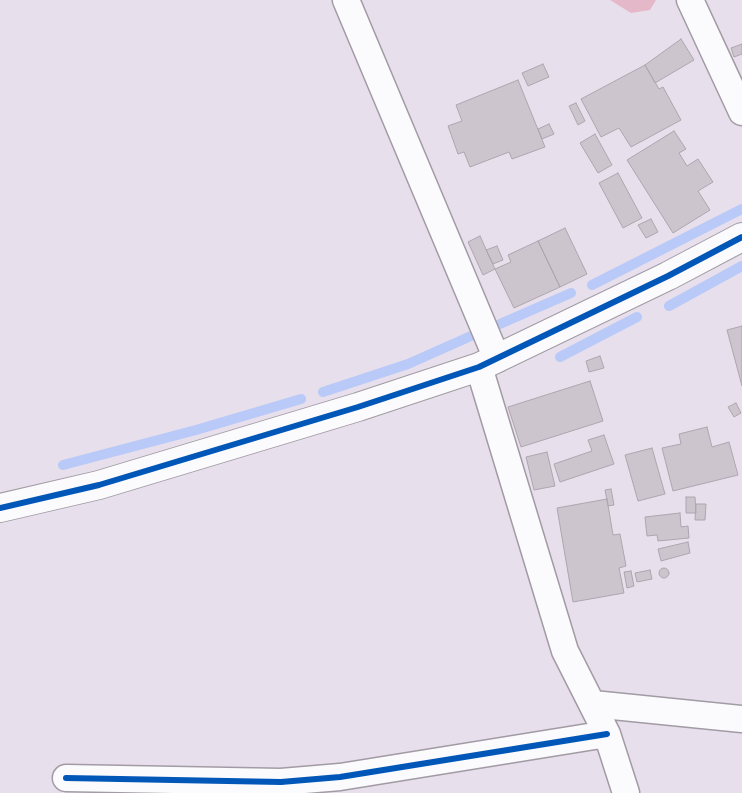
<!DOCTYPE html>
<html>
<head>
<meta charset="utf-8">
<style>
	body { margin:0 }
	canvas { display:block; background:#e7dfeb }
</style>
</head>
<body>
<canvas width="742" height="793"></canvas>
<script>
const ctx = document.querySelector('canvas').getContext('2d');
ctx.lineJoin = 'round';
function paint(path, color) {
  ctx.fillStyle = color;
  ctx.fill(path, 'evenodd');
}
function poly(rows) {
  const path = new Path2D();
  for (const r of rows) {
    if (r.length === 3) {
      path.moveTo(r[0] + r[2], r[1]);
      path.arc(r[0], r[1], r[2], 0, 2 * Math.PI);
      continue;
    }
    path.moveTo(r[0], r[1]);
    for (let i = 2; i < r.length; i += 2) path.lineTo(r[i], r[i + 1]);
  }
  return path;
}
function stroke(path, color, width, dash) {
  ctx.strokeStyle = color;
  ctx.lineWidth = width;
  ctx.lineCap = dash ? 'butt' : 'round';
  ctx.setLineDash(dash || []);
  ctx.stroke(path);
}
const forest = poly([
	[610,0,656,0,650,10,631,13]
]);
const stream = poly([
	[592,285,742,209],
	[669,306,742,266],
	[493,327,571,293],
	[560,357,637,317],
	[323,392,408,364,471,336],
	[63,465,196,430,301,399]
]);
const building = poly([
	[681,39,694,60,655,83,645,65,681,39],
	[742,44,742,54,734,57,731,48,742,44],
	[543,64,549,77,528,86,522,73,543,64],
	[645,65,659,89,663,87,681,120,631,147,619,128,601,137,581,99,645,65],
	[518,80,545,147,512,159,509,152,470,167,464,152,458,154,448,126,462,121,456,105,518,80],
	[576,103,585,121,578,125,569,106,576,103],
	[549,124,554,134,542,139,538,129,549,124],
	[674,131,686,149,679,153,687,166,698,159,713,182,698,191,710,210,673,233,627,160,674,131],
	[595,134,612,165,598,173,580,143,595,134],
	[618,173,642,218,623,228,599,183,618,173],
	[651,219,658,232,646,238,638,225,651,219],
	[565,228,587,274,560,287,538,241,565,228],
	[480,236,495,269,483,275,468,242,480,236],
	[538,241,560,287,514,308,495,269,511,262,508,255,538,241],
	[497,246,503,260,493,264,486,250,497,246],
	[742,326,742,386,727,330,742,326],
	[600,356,604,368,589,372,586,361,600,356],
	[590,381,603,421,521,447,508,407,590,381],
	[736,403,741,413,734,417,728,407,736,403],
	[707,427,712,447,729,442,738,475,673,491,662,448,681,444,679,434,707,427],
	[604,435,614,464,560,482,554,464,592,451,588,440,604,435],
	[652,448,665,494,638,501,625,455,652,448],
	[547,452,555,486,534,490,526,457,547,452],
	[611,489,614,505,608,506,605,490,611,489],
	[686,497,695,497,696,513,686,513,686,497],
	[607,499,613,535,620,534,626,566,619,568,624,593,573,602,557,508,607,499],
	[696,504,706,504,705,520,695,520,696,504],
	[680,513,681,527,688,526,689,538,658,541,657,535,647,536,645,517,680,513],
	[688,542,690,553,661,561,658,549,688,542],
	[664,573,5],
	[650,570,652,579,637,582,635,573,650,570],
	[631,571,634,586,627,588,624,572,631,571]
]);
const street = poly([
	[346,0,497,359],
	[690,0,742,112],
	[479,367,565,651,607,734,626,793],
	[593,704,742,719],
	[66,778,281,782,340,777,607,734]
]);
const secondary = poly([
	[0,508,99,485,358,407,479,367,668,276,742,237]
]);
const cycleway = poly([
	[0,508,99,485,358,407,479,367,668,276,742,237],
	[66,778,281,782,340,777,607,734]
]);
paint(forest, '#e5b8c9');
stroke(stream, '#b9c9f8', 10);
paint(building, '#cdc5cd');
stroke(building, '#aea6ae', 1);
stroke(street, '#a29ba5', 29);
stroke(secondary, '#a29ba5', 30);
stroke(street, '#fbfafc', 26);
stroke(secondary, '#fbfafc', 28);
stroke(cycleway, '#0057b8', 6);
</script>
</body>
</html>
